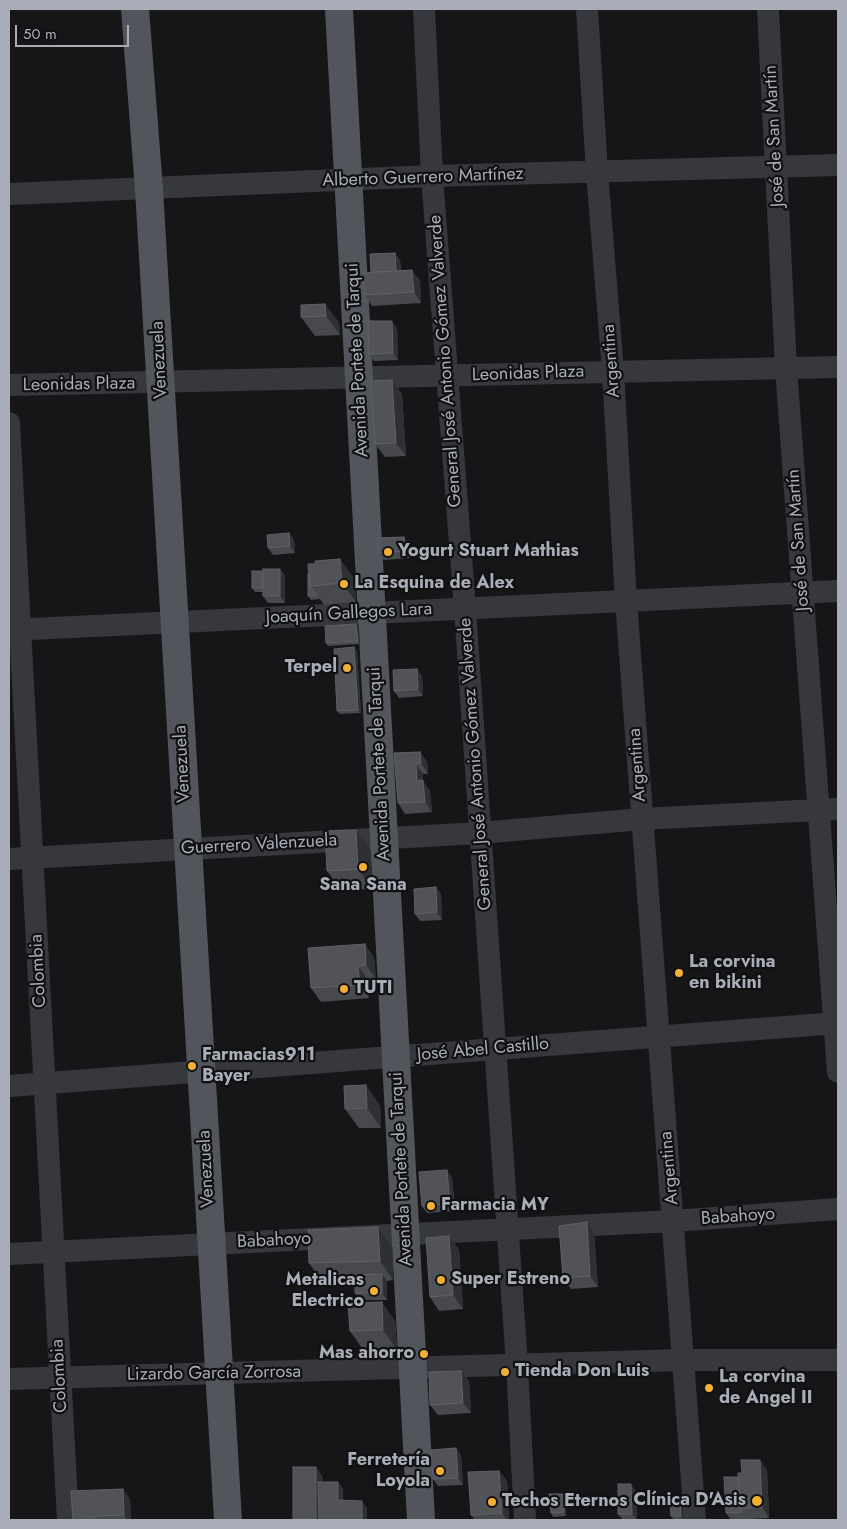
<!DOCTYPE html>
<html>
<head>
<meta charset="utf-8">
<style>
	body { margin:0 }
	#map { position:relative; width:847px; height:1529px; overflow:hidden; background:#161618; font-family:Jost,sans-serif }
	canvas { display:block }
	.frame { position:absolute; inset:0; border:10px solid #a8adb8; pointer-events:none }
	.scale { position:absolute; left:15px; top:25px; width:114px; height:22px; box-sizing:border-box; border:2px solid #a8adb8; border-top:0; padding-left:6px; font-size:15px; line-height:18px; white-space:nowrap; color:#a8adb8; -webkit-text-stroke:4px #111113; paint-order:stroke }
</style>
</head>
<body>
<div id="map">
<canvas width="847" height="1529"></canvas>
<div class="frame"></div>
<div class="scale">50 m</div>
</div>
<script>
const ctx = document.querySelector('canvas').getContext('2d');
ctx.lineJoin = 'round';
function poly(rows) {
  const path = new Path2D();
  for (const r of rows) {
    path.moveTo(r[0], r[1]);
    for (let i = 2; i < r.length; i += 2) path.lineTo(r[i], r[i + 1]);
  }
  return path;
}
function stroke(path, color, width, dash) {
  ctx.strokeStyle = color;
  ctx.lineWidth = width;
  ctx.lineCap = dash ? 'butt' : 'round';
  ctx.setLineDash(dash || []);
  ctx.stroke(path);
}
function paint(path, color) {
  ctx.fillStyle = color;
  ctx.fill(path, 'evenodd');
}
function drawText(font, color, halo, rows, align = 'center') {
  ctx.font = font + ' Jost,sans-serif';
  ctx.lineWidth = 4.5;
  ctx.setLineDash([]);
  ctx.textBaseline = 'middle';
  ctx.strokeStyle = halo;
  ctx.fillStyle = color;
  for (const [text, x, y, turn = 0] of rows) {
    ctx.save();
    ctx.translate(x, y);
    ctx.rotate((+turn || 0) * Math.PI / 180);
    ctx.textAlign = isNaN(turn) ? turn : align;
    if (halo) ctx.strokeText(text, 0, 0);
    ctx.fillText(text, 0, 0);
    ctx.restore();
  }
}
const minor = poly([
	[424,9,432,176,465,609,517,1365,525,1520],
	[587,9,597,172,613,371,626,601,695,1520],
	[768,9,786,368,838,1072],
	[9,194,432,176,838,165],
	[9,385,838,367],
	[9,423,68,1520],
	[9,630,838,591],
	[9,859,480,833,642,819,838,809],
	[9,1086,838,1023],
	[9,1254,674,1221,838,1209],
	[9,1379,683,1360,838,1360]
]);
const major = poly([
	[135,9,149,189,228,1520],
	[339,9,421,1520]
]);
const wall = poly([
	[395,253,400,260,401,271,420,280,421,303,372,306,365,295,371,272],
	[325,304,339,323,340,335,315,336,301,317],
	[397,328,398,360,374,361,369,354],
	[392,380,402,394,406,456,385,457,375,444],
	[289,533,294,540,295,553,273,555,268,548],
	[409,544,410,558,384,560,379,553],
	[280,569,285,576,285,603,268,603,263,596,263,592,255,592,252,588,262,571],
	[308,574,354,578,356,602,324,605,320,599,311,600,308,596],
	[359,627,360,644,328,646,326,643],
	[357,651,361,713,340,714,337,711],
	[417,669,422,676,423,696,399,698,394,691],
	[420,752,427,762,428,774,423,774,423,781,430,791,432,812,405,814,398,803],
	[356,830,370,849,372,889,341,890,327,871],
	[441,894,442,920,420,921,415,914],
	[365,944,374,958,376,979,368,980,369,998,321,1002,311,988],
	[380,1105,381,1128,359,1128,345,1109],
	[452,1177,455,1211,427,1213,422,1206],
	[587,1222,594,1233,598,1287,571,1289,563,1278],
	[378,1227,392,1247,393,1280,387,1281,387,1300,360,1300,355,1293,355,1282,323,1283,309,1263],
	[449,1236,459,1250,463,1309,439,1311,430,1297],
	[395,1321,397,1350,364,1351,350,1331],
	[461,1371,469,1381,471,1413,438,1415,430,1405],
	[456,1448,461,1455,463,1485,438,1486,433,1479],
	[760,1460,767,1470,769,1518,731,1520,726,1513,742,1473],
	[316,1467,323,1478,323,1482,338,1482,343,1489,343,1500,367,1508,367,1520,294,1520,293,1519],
	[499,1471,507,1481,509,1520,475,1520,471,1515],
	[636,1491,637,1520,623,1520,618,1514],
	[565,1497,566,1516,553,1517,551,1513],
	[130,1499,131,1520,73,1520],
	[680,1500,683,1504,684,1520,674,1520,671,1516]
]);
const shadedWall = poly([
	[395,253,400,260,401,282,396,274],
	[412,270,420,280,421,303,414,292],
	[325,304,339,323,340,335,326,316],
	[392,321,397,328,398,360,393,353],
	[392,380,402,394,406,456,396,443],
	[289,533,294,540,295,553,290,546],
	[404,537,409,544,410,558,405,551],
	[340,559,354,578,356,602,342,583],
	[280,569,285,576,285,603,280,596],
	[356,624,359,627,360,644,358,641],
	[354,647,357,651,361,713,358,710],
	[417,669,422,676,423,696,418,689],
	[420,752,427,762,428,774,421,763],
	[416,764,423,774,423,781,430,791,432,812,425,802,417,781],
	[356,830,370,849,372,889,358,869],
	[436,887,441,894,442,920,437,912],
	[365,944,374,958,376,979,366,965],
	[358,966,368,980,369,998,360,985],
	[366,1085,380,1105,381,1128,367,1108],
	[447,1170,452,1177,455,1211,450,1204],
	[587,1222,594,1233,598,1287,590,1276],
	[378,1227,392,1247,393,1280,380,1261],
	[449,1236,459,1250,463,1309,453,1295],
	[382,1274,387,1281,387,1300,382,1293],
	[382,1302,395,1321,397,1350,383,1330],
	[461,1371,469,1381,471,1413,463,1403],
	[456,1448,461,1455,463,1485,458,1478],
	[760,1460,767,1470,769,1518,762,1507],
	[316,1467,323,1478,324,1520,317,1520,316,1519],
	[499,1471,507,1481,509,1520,507,1520,502,1513],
	[338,1482,343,1489,342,1508,338,1500],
	[631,1484,636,1491,637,1520,632,1514],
	[123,1489,130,1499,131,1520,127,1520,124,1515],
	[563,1494,565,1497,566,1516,564,1512],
	[680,1500,683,1504,684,1520,681,1516],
	[362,1501,367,1508,367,1520,362,1520]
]);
const building = poly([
	[395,253,396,271,371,272,370,254,395,253],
	[412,270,414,292,365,295,363,273,412,270],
	[325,304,326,316,301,317,301,305,325,304],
	[368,321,392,321,393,353,369,354,368,321],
	[392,380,396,443,375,444,371,381,392,380],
	[289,533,290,546,268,548,267,535,289,533],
	[404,537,405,551,379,553,378,538,404,537],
	[340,559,342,583,310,586,308,564,315,564,315,561,340,559],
	[263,569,280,569,280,596,263,596,263,569],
	[252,571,262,571,262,588,252,588,252,571],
	[308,574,309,574,310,586,317,596,308,596,308,574],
	[356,624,358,641,326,643,325,626,356,624],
	[354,647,358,710,337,711,334,649,354,647],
	[417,669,418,689,394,691,393,670,417,669],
	[420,752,421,763,416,764,417,781,423,780,425,802,398,803,394,753,420,752],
	[356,830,358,869,327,871,325,831,356,830],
	[436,887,437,912,415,914,414,889,436,887],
	[365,944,366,965,358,966,360,985,311,988,308,948,365,944],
	[366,1085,367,1108,345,1109,344,1086,366,1085],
	[447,1170,450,1204,422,1206,419,1172,447,1170],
	[587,1222,590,1276,563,1278,559,1226,587,1222],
	[378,1227,380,1261,309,1263,308,1230,378,1227],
	[449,1236,453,1295,430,1297,426,1238,449,1236],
	[382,1274,382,1293,355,1293,355,1275,382,1274],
	[382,1302,383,1330,350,1331,348,1303,382,1302],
	[461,1371,463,1403,430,1405,429,1372,461,1371],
	[456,1448,458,1478,433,1479,431,1450,456,1448],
	[741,1460,760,1460,762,1507,740,1509,738,1473,742,1473,741,1460],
	[293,1467,316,1467,316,1519,293,1519,293,1467],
	[499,1471,502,1513,471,1515,468,1472,499,1471],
	[724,1477,738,1477,740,1509,742,1512,726,1513,724,1477],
	[318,1482,338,1482,338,1500,362,1501,362,1520,319,1520,318,1482],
	[618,1484,631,1484,632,1514,618,1514,618,1484],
	[123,1489,124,1515,95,1516,95,1520,73,1520,71,1491,123,1489],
	[549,1494,563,1494,564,1512,551,1513,549,1494],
	[680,1500,681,1516,671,1516,670,1501,680,1500]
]);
const markers = [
	[388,552,5,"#f2b134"],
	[344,584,5,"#f2b134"],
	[347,668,5,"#f2b134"],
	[363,867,5,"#f2b134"],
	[679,973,5,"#f2b134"],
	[344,989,5,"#f2b134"],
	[192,1066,5,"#f2b134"],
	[431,1206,5,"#f2b134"],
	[441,1280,5,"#f2b134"],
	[374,1291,5,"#f2b134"],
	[424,1354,5,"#f2b134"],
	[505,1372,5,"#f2b134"],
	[709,1388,5,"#f2b134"],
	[440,1471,5,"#f2b134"],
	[757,1501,6,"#f2b134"],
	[492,1502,5,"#f2b134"]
];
const streetNames = [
	["José de San Martín",775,136,-93],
	["Alberto Guerrero Martínez",423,178,-2],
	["Venezuela",160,360,-93],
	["Avenida Portete de Tarqui",358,360,-93],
	["General José Antonio Gómez Valverde",446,361,-94],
	["Argentina",612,361,-94],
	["Leonidas Plaza",528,374,-2],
	["Leonidas Plaza",79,385,-1],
	["José de San Martín",799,540,-94],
	["Joaquín Gallegos Lara",349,614,-3],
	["Venezuela",183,764,-93],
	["Avenida Portete de Tarqui",380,764,-93],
	["General José Antonio Gómez Valverde",476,764,-94],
	["Argentina",638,765,-94],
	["Guerrero Valenzuela",259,845,-3],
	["Colombia",39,971,-93],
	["José Abel Castillo",483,1050,-5],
	["Argentina",670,1168,-95],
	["Venezuela",207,1169,-93],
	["Avenida Portete de Tarqui",402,1169,-93],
	["Babahoyo",738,1217,-4],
	["Babahoyo",274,1241,-3],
	["Lizardo García Zorrosa",214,1374,-1],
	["Colombia",60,1376,-93]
];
const poiNames = [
	["Yogurt Stuart Mathias",398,552],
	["La Esquina de Alex",354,584],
	["Terpel",337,668,"right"],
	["Sana Sana",363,886,"center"],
	["La corvina",689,963],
	["en bikini",689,984],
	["TUTI",354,989],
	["Farmacias911",202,1056],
	["Bayer",202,1077],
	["Farmacia MY",441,1206],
	["Super Estreno",451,1280],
	["Metalicas",364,1281,"right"],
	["Electrico",364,1302,"right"],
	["Mas ahorro",414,1354,"right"],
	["Tienda Don Luis",515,1372],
	["La corvina",719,1378],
	["de Angel II",719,1399],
	["Ferretería",430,1461,"right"],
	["Loyola",430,1482,"right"],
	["Clínica D'Asis",746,1501,"right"],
	["Techos Eternos",502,1502]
];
stroke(minor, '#37383d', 22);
stroke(major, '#53555c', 28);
paint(wall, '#47494d');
paint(shadedWall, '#2f3033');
paint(building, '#525359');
stroke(building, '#5f6168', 1);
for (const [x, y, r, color] of markers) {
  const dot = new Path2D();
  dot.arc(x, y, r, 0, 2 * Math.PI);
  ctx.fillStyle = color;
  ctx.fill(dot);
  stroke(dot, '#111113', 2);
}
drawText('18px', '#a8adb8', '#111113', streetNames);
drawText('bold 18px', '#a8adb8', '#111113', poiNames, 'left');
</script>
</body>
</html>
